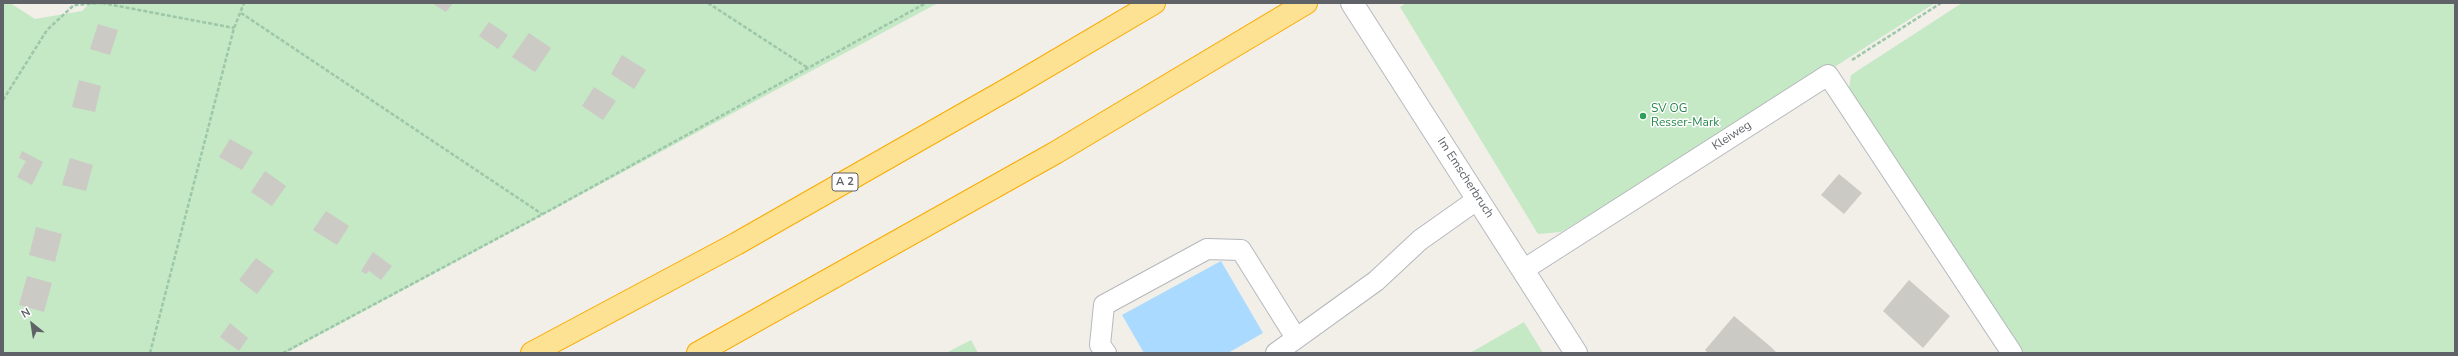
<!DOCTYPE html>
<html>
<head>
<meta charset="utf-8">
<style>
	body { margin:0 }
	#map { position:relative; width:2458px; height:356px; overflow:hidden; background:#f1efe8; font-family:"Nunito Sans",sans-serif }
	canvas { display:block }
	.frame { position:absolute; inset:0; border:4px solid #5f6368; pointer-events:none }
	.north { position:absolute; left:12px; top:304px; width:40px; height:40px; -webkit-text-stroke:3px #fff; paint-order:stroke; rotate:330deg; font-size:11px; font-weight:700; line-height:16px; text-align:center; color:#5f6368 }
	.north::after { content:''; display:block; margin:auto; width:14px; height:18px; background:#5f6368; clip-path:polygon(50% 0,100% 100%,50% 72%,0 100%) }
</style>
</head>
<body>
<div id="map">
<canvas width="2458" height="356"></canvas>
<div class="frame"></div>
<div class="north">N</div>
</div>
<script>
const ctx = document.querySelector('canvas').getContext('2d');
ctx.lineJoin = 'round';
function paint(path, color) {
  ctx.fillStyle = color;
  ctx.fill(path, 'evenodd');
}
function poly(rows) {
  const path = new Path2D();
  for (const r of rows) {
    path.moveTo(r[0], r[1]);
    for (let i = 2; i < r.length; i += 2) path.lineTo(r[i], r[i + 1]);
  }
  return path;
}
function stroke(path, color, width, dash) {
  ctx.strokeStyle = color;
  ctx.lineWidth = width;
  ctx.lineCap = dash ? 'butt' : 'round';
  ctx.setLineDash(dash || []);
  ctx.stroke(path);
}
function drawText(font, color, halo, rows, align = 'center') {
  ctx.font = font + ' "Nunito Sans",sans-serif';
  ctx.lineWidth = 3;
  ctx.setLineDash([]);
  ctx.textBaseline = 'middle';
  ctx.strokeStyle = halo;
  ctx.fillStyle = color;
  for (const [text, x, y, turn = 0] of rows) {
    ctx.save();
    ctx.translate(x, y);
    ctx.rotate((+turn || 0) * Math.PI / 180);
    ctx.textAlign = isNaN(turn) ? turn : align;
    if (halo) ctx.strokeText(text, 0, 0);
    ctx.fillText(text, 0, 0);
    ctx.restore();
  }
}
const green = poly([
	[3,3,10,3,35,19,82,11,90,3,938,3,286,353,3,353],
	[1406,3,1935,3,1825,73,1561,232,1538,234,1400,7],
	[1962,3,2455,3,2455,353,2019,353,1848,95,1851,75],
	[1524,322,1543,353,1470,353],
	[971,340,978,353,946,353]
]);
const water = poly([
	[1221,261,1263,333,1228,353,1144,353,1122,315]
]);
const building = poly([
	[432,3,453,3,446,12],
	[489,22,508,35,498,49,479,36],
	[98,24,118,30,110,55,90,49],
	[529,33,551,48,535,72,512,57],
	[622,55,646,70,634,89,611,74],
	[79,80,101,86,95,112,72,107],
	[594,87,616,101,603,120,582,106],
	[230,139,253,152,242,170,219,157],
	[22,151,43,162,32,185,17,177,26,161,19,158],
	[70,158,93,165,86,191,62,185],
	[265,171,286,186,272,206,251,192],
	[1839,174,1862,193,1844,214,1821,195],
	[326,211,349,226,337,245,313,230],
	[36,227,62,234,55,262,29,255],
	[373,252,392,266,381,280,369,271,366,274,361,271],
	[256,258,274,271,257,294,239,280],
	[27,276,52,283,44,312,19,305],
	[1909,280,1950,316,1923,348,1883,311],
	[1734,316,1771,347,1777,353,1708,353,1705,350],
	[230,323,248,338,239,351,220,337]
]);
const path = poly([
	[102,3,234,28],
	[708,3,808,68],
	[241,13,542,214],
	[1852,60,1941,3],
	[3,100,47,30,74,5,101,3],
	[150,353,234,28,244,3],
	[283,353,543,214,926,3]
]);
const lane = poly([
	[1523,270,1828,75,2012,353],
	[1106,353,1100,345,1104,305,1207,249,1241,250,1296,338],
	[1276,353,1376,281,1420,240,1478,199]
]);
const secondary = poly([
	[1352,3,1576,353]
]);
const highway = poly([
	[532,353,736,244,1015,85,1154,3],
	[698,353,1055,153,1306,3]
]);
const markers = [
	[1643,116,4,"#2e9e5b"]
];
const shields = [
	[845,182,26]
];
const shieldNames = [
	["A 2",845,182]
];
const leisureNames = [
	["SV OG",1651,109],
	["Resser-Mark",1651,123]
];
const streetNames = [
	["Kleiweg",1732,136,-33],
	["Im Emscherbruch",1465,178,57]
];
paint(green, '#c5e8c5');
paint(water, '#aadaff');
paint(building, '#cccac5');
stroke(lane, '#b5b8bc', 22);
stroke(secondary, '#b6babf', 24);
stroke(highway, '#f9ab00', 24);
stroke(path, '#9cc7a9', 2.5, [4, 2]);
stroke(lane, '#fff', 20);
stroke(secondary, '#fff', 22);
stroke(highway, '#fde293', 22);
for (const [x, y, r, color] of markers) {
  const dot = new Path2D();
  dot.arc(x, y, r, 0, 2 * Math.PI);
  ctx.fillStyle = color;
  ctx.fill(dot);
  stroke(dot, '#fff', 1.5);
}
for (const [x, y, w] of shields) {
  const box = new Path2D();
  box.roundRect(x - w / 2, y - 9, w, 18, 3);
  ctx.fillStyle = '#fff';
  ctx.fill(box);
  stroke(box, '#5f6368', 1);
}
drawText('bold 11px', '#5f6368', null, shieldNames);
drawText('12px', '#27864d', '#fff', leisureNames, 'left');
drawText('12px', '#5f6368', '#fff', streetNames);
</script>
</body>
</html>
